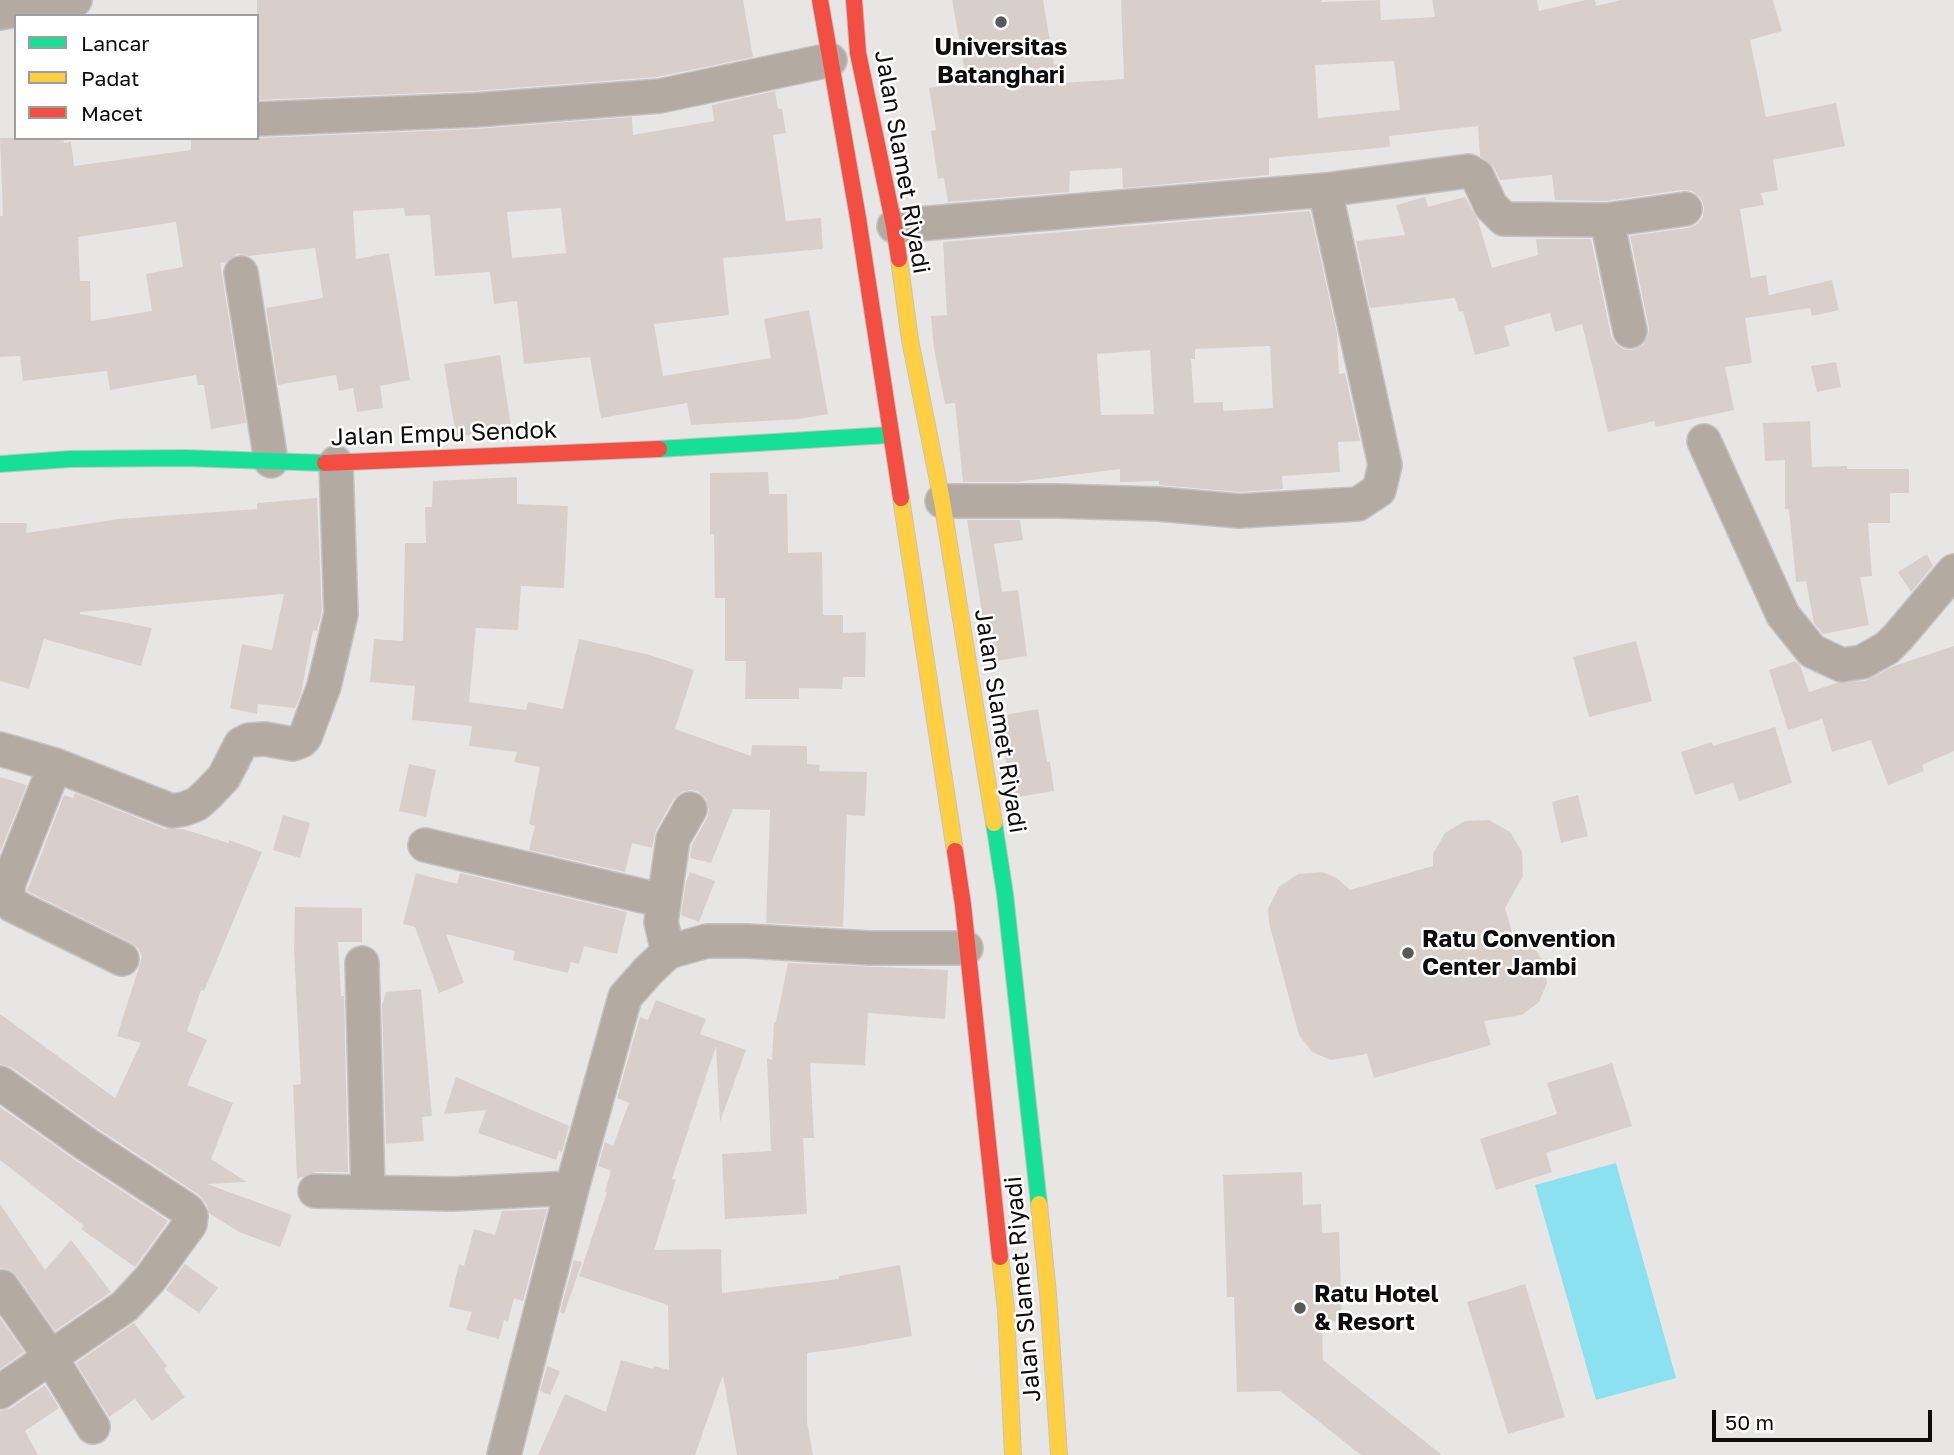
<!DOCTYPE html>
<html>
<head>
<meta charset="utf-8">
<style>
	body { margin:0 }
	#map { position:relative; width:1954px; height:1455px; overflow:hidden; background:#e8e6e5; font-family:"Golos Text",sans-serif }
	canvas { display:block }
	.legend { position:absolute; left:14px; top:14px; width:245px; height:126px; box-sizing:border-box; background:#fff; border:2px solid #9f9e9e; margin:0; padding:9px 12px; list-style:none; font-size:21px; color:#0e0c0c }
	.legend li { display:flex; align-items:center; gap:14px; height:35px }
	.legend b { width:35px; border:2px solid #9f9e9e }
	.scale { position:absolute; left:1712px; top:1410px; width:220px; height:32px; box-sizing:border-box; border:4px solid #0e0c0c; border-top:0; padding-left:9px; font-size:21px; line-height:24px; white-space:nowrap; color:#0e0c0c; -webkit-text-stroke:5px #fff; paint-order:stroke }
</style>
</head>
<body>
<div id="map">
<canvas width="1954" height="1455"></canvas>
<ul class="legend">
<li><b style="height:9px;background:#16e098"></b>Lancar</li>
<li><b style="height:9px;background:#ffcf43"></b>Padat</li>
<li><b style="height:9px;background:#f24e42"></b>Macet</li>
</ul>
<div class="scale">50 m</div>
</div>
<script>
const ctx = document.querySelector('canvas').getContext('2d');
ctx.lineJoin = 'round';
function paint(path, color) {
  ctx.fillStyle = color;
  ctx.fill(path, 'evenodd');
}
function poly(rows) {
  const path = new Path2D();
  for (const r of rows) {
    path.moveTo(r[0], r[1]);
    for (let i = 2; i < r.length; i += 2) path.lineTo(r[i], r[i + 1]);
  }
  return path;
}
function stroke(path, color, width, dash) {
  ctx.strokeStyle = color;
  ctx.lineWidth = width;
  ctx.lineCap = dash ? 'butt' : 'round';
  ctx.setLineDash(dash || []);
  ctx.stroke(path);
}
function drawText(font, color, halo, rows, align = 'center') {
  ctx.font = font + ' "Golos Text",sans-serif';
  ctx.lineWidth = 5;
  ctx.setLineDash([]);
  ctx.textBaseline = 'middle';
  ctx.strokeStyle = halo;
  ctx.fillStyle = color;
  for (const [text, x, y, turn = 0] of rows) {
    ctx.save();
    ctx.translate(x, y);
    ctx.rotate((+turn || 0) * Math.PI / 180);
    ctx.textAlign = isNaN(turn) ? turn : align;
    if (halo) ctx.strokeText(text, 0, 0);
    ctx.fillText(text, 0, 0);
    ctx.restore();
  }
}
const water = poly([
	[1616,1163,1676,1378,1596,1400,1535,1185]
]);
const building = poly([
	[257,0,743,0,753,57,657,77,474,91,257,100],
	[952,0,1043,0,1054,65,1060,64,1063,83,1124,79,1121,0,1322,0,1322,2,1380,0,1381,20,1435,17,1432,0,1537,0,1539,11,1585,0,1595,0,1596,6,1621,0,1773,0,1782,31,1750,40,1766,117,1836,103,1845,146,1773,160,1778,190,1761,193,1764,205,1740,209,1751,278,1766,275,1769,295,1832,280,1839,310,1812,316,1810,308,1745,318,1752,363,1725,367,1734,410,1656,427,1654,421,1608,432,1582,324,1555,332,1550,313,1504,326,1510,346,1475,355,1463,311,1459,312,1455,298,1370,308,1356,241,1405,235,1396,205,1425,197,1428,207,1465,197,1478,220,1492,268,1538,255,1536,239,1591,239,1611,336,1616,344,1623,349,1633,350,1643,345,1648,336,1649,328,1630,236,1688,228,1696,225,1703,217,1704,207,1701,198,1692,191,1682,190,1606,201,1555,200,1552,175,1500,180,1494,167,1480,156,1478,126,1389,136,1390,147,1269,158,1269,175,1123,188,1122,168,1070,171,1069,192,948,202,944,178,938,179,931,131,936,130,929,88,967,82],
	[1394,61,1400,110,1318,118,1315,65],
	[775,91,778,109,782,109,786,133,773,135,786,221,821,218,823,249,723,258,729,315,654,324,663,376,771,358,764,319,809,310,828,414,799,419,691,425,687,403,601,418,590,357,524,364,517,301,494,304,490,272,435,276,430,215,405,216,404,208,353,211,356,259,389,253,410,380,380,386,383,408,357,412,353,388,339,391,336,375,278,385,266,308,323,298,315,248,249,256,237,254,226,262,220,263,246,423,211,429,204,385,198,385,196,375,110,390,107,371,23,381,20,356,0,357,0,216,3,216,0,138,63,138,64,143,71,142,74,166,191,150,191,138,257,138,476,129,632,117,633,135,714,121,712,105],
	[561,208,566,253,512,258,507,212],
	[176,222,183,267,146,274,152,311,91,321,90,281,80,281,78,237],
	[1310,211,1337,333,1339,374,1345,373,1360,441,1338,442,1340,472,1282,476,1283,489,1239,492,1159,485,1159,481,1120,482,1120,469,1016,482,963,482,955,403,945,404,934,349,931,316,947,315,943,242],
	[1270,346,1273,408,1223,411,1223,402,1194,403,1191,359,1195,359,1195,349],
	[1150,350,1154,414,1101,415,1097,354],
	[500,355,512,433,456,436,444,364],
	[1836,362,1841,387,1817,392,1811,366],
	[1810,421,1812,467,1847,466,1847,469,1909,469,1909,493,1890,493,1890,523,1868,523,1872,576,1860,577,1869,625,1823,634,1814,623,1806,581,1796,582,1789,509,1785,509,1785,460,1765,461,1763,423],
	[768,472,769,494,787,494,788,553,822,552,823,615,843,615,843,633,866,632,865,677,843,677,842,689,799,688,799,699,745,699,746,661,725,661,725,598,715,598,714,534,710,534,710,473],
	[517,477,517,504,568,506,564,588,521,586,518,630,476,628,469,702,526,710,528,702,563,709,579,639,650,655,694,670,675,729,751,756,752,745,807,746,807,764,820,765,819,771,867,772,865,816,847,815,843,927,766,923,770,810,733,809,711,863,690,858,692,845,707,818,709,810,706,799,699,792,691,790,681,792,673,800,656,830,652,848,632,843,625,872,529,850,535,826,529,824,540,767,514,762,517,752,469,746,472,726,412,720,415,686,370,682,374,639,403,641,405,543,426,543,425,507,432,507,433,481],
	[317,498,322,612,317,631,313,630,301,694,295,708,258,704,257,714,230,708,242,644,272,650,284,594,80,612,80,614,152,628,141,666,44,639,29,689,0,681,0,523,27,523,26,533,119,519,257,509,257,503],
	[967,520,1020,520,1023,540,994,544,1002,592,1018,590,1027,656,990,662],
	[1927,554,1933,566,1911,592,1898,572],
	[1636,641,1652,701,1589,717,1573,657],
	[1954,646,1954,751,1922,765,1924,771,1888,785,1871,740,1832,752,1822,719,1788,730,1769,670,1795,661,1800,665,1809,692,1837,683,1865,681,1894,666],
	[1038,709,1047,762,1050,762,1054,791,1012,798,999,716],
	[1775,727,1792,783,1739,801,1733,783,1695,795,1681,752,1712,742,1713,746],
	[409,764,436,770,426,817,399,811],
	[0,777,27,785,0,852],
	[75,793,165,829,183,829,228,843,229,840,262,852,204,991,201,990,187,1031,207,1040,187,1085,233,1103,211,1159,247,1182,207,1184,292,1215,280,1247,239,1232,209,1213,207,1205,198,1194,97,1128,11,1067,0,1064,0,1014,115,1098,141,1043,117,1036,139,967,142,956,138,948,130,942,27,891,64,795,73,798],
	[1578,795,1588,836,1561,843,1552,802],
	[283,815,310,823,300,858,273,850],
	[1489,820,1510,832,1522,852,1523,876,1505,908,1513,936,1532,945,1544,962,1547,983,1539,1002,1522,1015,1484,1021,1491,1045,1374,1078,1367,1054,1331,1060,1312,1052,1299,1035,1269,923,1268,909,1279,887,1298,874,1322,872,1337,878,1350,890,1433,866,1433,854,1445,833,1465,821],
	[690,872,715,881,699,922,681,915,686,882],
	[416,873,457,884,460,873,627,912,617,954,584,946,579,964,571,962,568,973,513,960,515,951,446,934,464,983,439,993,415,927,403,924],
	[295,907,362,908,362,942,338,942,341,996,344,996,348,1172,315,1172,297,1179,293,1085,301,1084,294,951],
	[788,963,948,970,945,1019,868,1013,865,1065,810,1063,814,1138,803,1138,807,1214,725,1219,722,1154,771,1151,767,1058,772,1060,774,1022,776,1022],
	[421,989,432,1116,422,1117,424,1141,386,1144,382,1005,386,992],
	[656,1000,706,1019,700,1034,746,1050,720,1122,716,1046,672,1179,676,1180,654,1250,721,1249,722,1293,839,1279,839,1276,900,1265,912,1336,846,1348,807,1353,807,1422,813,1455,737,1455,723,1375,695,1455,538,1455,565,1394,606,1412,621,1360,653,1369,654,1366,669,1370,668,1305,579,1276,607,1192,605,1192,611,1171,598,1166,605,1142,613,1146,629,1103,617,1098,640,1017,648,1020],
	[1612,1063,1632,1126,1546,1153,1552,1172,1496,1190,1480,1139,1557,1114,1547,1083],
	[456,1077,569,1126,562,1152,559,1151,556,1160,478,1133,486,1110,444,1114],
	[0,1107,75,1160,168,1221,135,1267,81,1229,84,1226,0,1160],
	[1302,1172,1303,1205,1321,1204,1322,1233,1339,1232,1342,1321,1322,1322,1323,1360,1442,1455,1361,1455,1280,1391,1237,1392,1234,1297,1227,1297,1223,1175],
	[0,1204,45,1270,71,1240,111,1292,55,1331,17,1276,10,1270,0,1268],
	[547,1209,523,1301,514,1298,508,1321,504,1320,499,1339,466,1330,472,1312,449,1307,459,1264,464,1266,474,1229,495,1235,502,1211],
	[574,1260,582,1262,564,1314,560,1312],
	[185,1264,218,1288,199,1313,166,1290],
	[1525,1284,1565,1417,1508,1434,1467,1302],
	[0,1318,24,1352,0,1369],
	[134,1323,167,1366,164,1369,185,1397,152,1421,135,1399,109,1417,76,1363],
	[547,1366,560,1371,550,1395,540,1391],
	[45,1385,59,1408,25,1431,38,1455,0,1455,0,1411,11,1408]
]);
const street = poly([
	[0,13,75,0],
	[257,119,475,110,660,96,830,60],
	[1607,220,1630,331],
	[894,226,1325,190,1468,171,1477,176,1491,206,1504,219,1607,220,1685,209],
	[241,273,271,461],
	[1704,441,1783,615,1812,651,1842,665,1862,662,1887,648,1898,637,1954,571],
	[942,501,1056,501,1158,504,1239,511,1358,504,1379,490,1385,465,1325,190],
	[0,749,55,765,172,811,184,809,197,804,208,794,224,777,241,744,249,740,265,739,293,744,301,741,305,737,324,686,341,614,336,463],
	[55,765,9,882,7,898,12,905,122,959],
	[425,845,664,901],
	[668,952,661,922,673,839,690,809],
	[362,963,368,1192],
	[0,1083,86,1144,187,1210,191,1216,190,1224,150,1279,125,1306,0,1392],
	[315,1191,452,1194,572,1188],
	[0,1288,2,1287,51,1358,93,1427],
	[504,1455,572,1188,625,997,648,971,668,952,707,941,747,941,870,948,966,948]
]);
const fast = poly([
	[659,449,889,435],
	[0,464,70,459,184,458,325,463],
	[994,823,1005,894,1039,1204]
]);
const slow = poly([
	[899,259,910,340,942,501,994,823],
	[901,498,955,851],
	[1039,1204,1048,1294,1059,1455],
	[1000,1257,1006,1310,1013,1455]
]);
const jam = poly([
	[820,0,858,218,901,498],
	[854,0,858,53,894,226,899,259],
	[325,463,659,449],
	[955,851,963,905,1000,1257]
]);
const markers = [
	[1001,22,7,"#5a5858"],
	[1408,953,7,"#5a5858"],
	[1300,1308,7,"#5a5858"]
];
const poiNames = [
	["Universitas",1001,47,"center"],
	["Batanghari",1001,75,"center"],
	["Ratu Convention",1422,939],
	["Center Jambi",1422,967],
	["Ratu Hotel",1314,1294],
	["& Resort",1314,1322]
];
const streetNames = [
	["Jalan Slamet Riyadi",902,162,80],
	["Jalan Empu Sendok",444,434,-2],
	["Jalan Slamet Riyadi",1000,721,81],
	["Jalan Slamet Riyadi",1023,1289,-95]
];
paint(water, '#8ce1f0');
paint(building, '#d9cfca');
stroke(street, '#c4c3c3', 36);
stroke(fast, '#c4c3c3', 18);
stroke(slow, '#c4c3c3', 18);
stroke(jam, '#c4c3c3', 18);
stroke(street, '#b3aba1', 33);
stroke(fast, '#16e098', 16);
stroke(slow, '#ffcf43', 16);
stroke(jam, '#f24e42', 16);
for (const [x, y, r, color] of markers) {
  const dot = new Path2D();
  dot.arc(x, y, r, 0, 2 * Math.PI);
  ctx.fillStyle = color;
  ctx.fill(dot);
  stroke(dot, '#fff', 2.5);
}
drawText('bold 24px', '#0e0c0c', '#fff', poiNames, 'left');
drawText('24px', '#0e0c0c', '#fff', streetNames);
</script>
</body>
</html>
